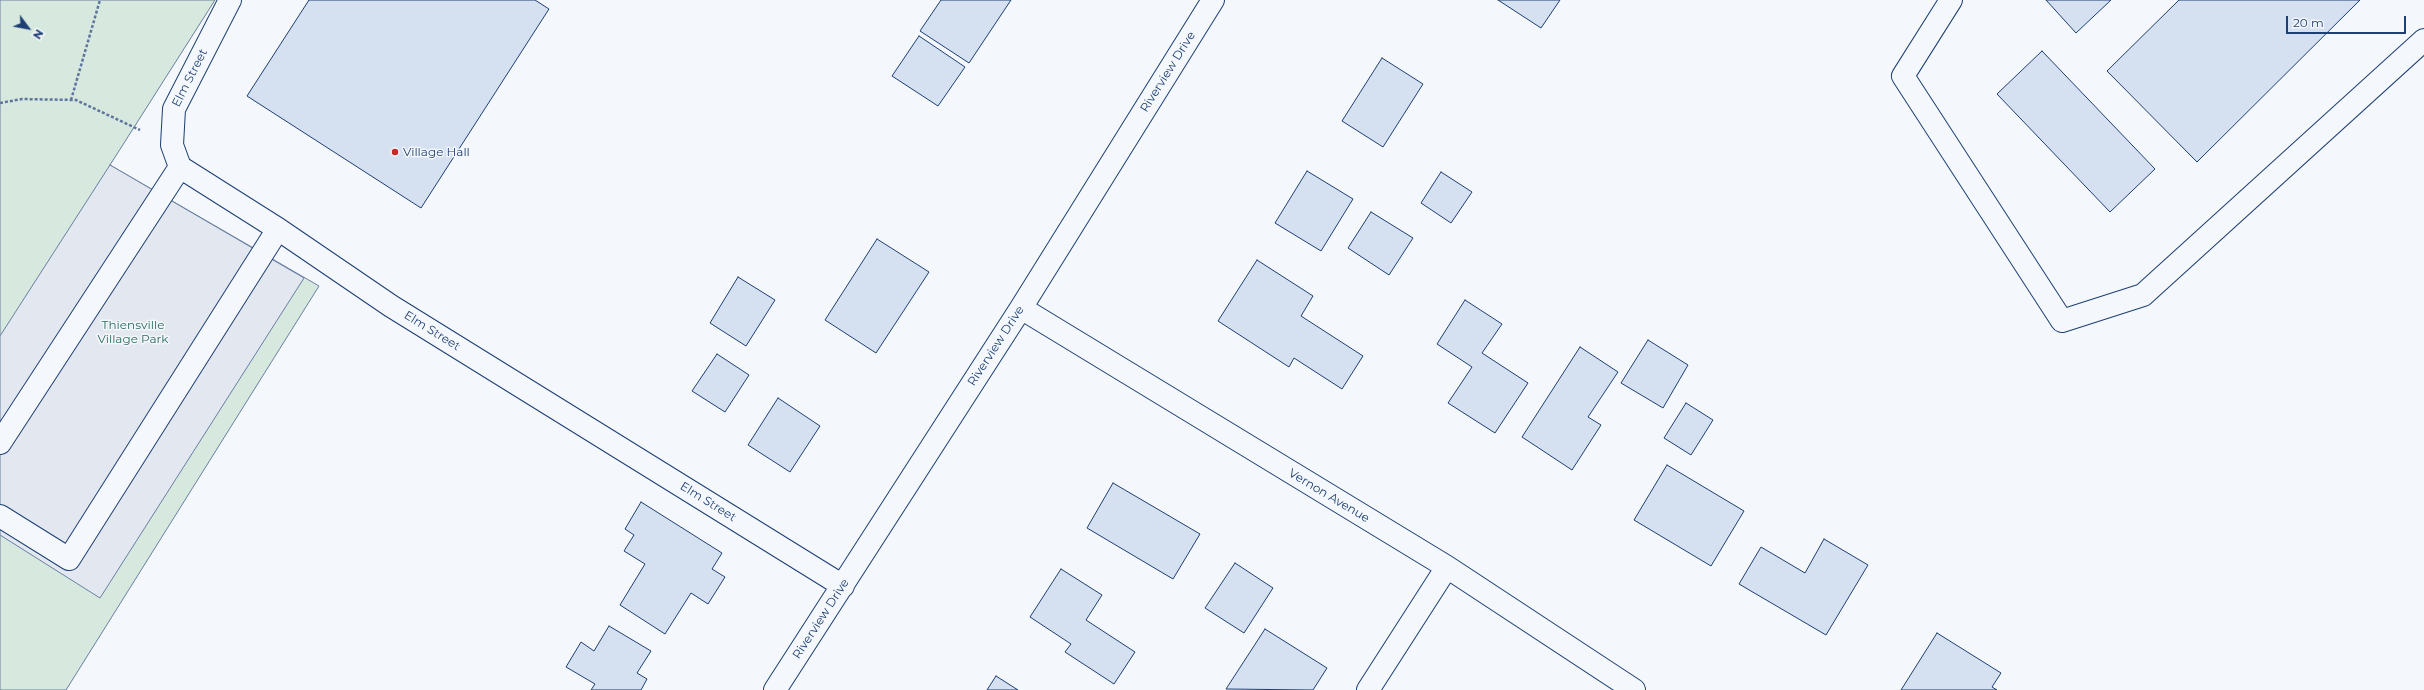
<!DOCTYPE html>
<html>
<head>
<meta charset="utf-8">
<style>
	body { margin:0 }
	#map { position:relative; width:2424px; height:690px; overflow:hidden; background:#f4f7fb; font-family:Montserrat,sans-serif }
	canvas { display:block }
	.north { position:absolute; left:8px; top:8px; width:40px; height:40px; -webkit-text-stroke:3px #f4f7fb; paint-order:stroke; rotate:122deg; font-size:11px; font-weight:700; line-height:16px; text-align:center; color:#1d3f73 }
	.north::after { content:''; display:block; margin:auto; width:14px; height:18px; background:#1d3f73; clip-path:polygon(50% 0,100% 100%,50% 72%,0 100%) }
	.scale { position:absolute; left:2286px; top:16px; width:120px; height:18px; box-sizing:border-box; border:2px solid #1d3f73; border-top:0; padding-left:5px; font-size:12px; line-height:14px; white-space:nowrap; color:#1d3f73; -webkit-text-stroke:3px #f4f7fb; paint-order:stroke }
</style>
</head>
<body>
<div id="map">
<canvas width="2424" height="690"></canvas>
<div class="north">N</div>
<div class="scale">20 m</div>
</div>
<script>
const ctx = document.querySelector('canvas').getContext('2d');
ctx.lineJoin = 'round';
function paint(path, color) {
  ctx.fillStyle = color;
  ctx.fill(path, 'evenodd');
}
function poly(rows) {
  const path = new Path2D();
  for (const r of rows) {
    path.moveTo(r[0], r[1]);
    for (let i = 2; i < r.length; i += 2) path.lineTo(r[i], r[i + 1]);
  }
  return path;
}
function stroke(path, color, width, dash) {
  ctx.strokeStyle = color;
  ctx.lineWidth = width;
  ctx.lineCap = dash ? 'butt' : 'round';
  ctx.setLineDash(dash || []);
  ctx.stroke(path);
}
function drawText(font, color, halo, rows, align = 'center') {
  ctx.font = font + ' Montserrat,sans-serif';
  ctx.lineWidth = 3;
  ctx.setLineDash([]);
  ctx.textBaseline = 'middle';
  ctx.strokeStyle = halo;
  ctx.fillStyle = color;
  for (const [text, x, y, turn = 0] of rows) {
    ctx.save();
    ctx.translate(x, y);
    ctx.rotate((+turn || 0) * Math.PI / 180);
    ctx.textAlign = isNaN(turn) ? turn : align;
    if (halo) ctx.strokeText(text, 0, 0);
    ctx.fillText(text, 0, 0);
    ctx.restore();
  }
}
const green = poly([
	[0,0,215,0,110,165,319,286,66,690,0,690,0,0]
]);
const parking = poly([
	[110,165,304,278,100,598,0,535,0,336,110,165]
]);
const building = poly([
	[309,0,535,0,549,9,421,208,247,96,309,0],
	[941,0,1011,0,969,63,920,31,941,0],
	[1498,0,1560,0,1541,28,1498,0],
	[2046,0,2111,0,2076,33,2046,0],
	[2179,0,2360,0,2197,162,2107,71,2179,0],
	[919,36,965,67,938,106,892,76,919,36],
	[2042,51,2155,169,2110,212,1997,94,2042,51],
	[1382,58,1423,84,1383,147,1342,121,1382,58],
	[1307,171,1353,199,1321,251,1275,223,1307,171],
	[1441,172,1472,192,1451,223,1421,203,1441,172],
	[1371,212,1413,238,1389,275,1348,248,1371,212],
	[877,239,929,272,876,353,825,320,877,239],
	[1257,260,1313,296,1301,316,1363,356,1342,389,1294,358,1289,367,1218,321,1257,260],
	[738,277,775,300,746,346,710,323,738,277],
	[1465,300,1502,324,1482,353,1528,383,1495,433,1448,403,1472,367,1437,344,1465,300],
	[1648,340,1688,365,1663,408,1621,383,1648,340],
	[1580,347,1618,372,1588,417,1601,425,1572,470,1522,437,1580,347],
	[717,354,749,375,725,412,692,391,717,354],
	[778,398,820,426,790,472,748,445,778,398],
	[1686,403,1713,420,1691,455,1664,438,1686,403],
	[1667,465,1744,511,1711,566,1634,520,1667,465],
	[1113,483,1200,534,1173,579,1087,528,1113,483],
	[641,502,722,553,712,569,725,577,708,604,691,593,665,634,620,605,645,564,624,551,634,535,625,529,641,502],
	[1824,539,1868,565,1826,635,1739,584,1761,547,1805,573,1824,539],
	[1235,563,1273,588,1244,633,1205,608,1235,563],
	[1061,569,1102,595,1086,620,1135,652,1114,684,1065,652,1071,644,1030,617,1061,569],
	[609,626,651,651,637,673,647,679,641,690,591,690,595,684,566,667,581,642,594,651,609,626],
	[1265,629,1327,668,1313,690,1226,689,1265,629],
	[1937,633,2001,673,1992,687,1997,690,1901,690,1937,633],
	[996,676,1018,690,987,690,996,676]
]);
const path = poly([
	[71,100,100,0],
	[0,103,22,99,76,100,140,130]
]);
const minor = poly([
	[230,0,174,109,172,145,180,167,278,229,391,306,843,586],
	[1951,0,1903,76,2062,321,2143,295,2424,40],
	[1021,308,1447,567,1634,690],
	[0,443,180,167],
	[0,516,69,559,278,229],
	[775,690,1021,308,1213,0],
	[1368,690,1447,567]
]);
const markers = [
	[395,152,4,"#c62828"]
];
const streetNames = [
	["Riverview Drive",1168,72,-58],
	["Elm Street",190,78,-63],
	["Elm Street",432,331,32],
	["Riverview Drive",996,346,-57],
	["Vernon Avenue",1329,496,31],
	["Elm Street",708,502,32],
	["Riverview Drive",821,619,-57]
];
const poiNames = [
	["Village Hall",403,152]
];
const parkNames = [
	["Thiensville",133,325],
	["Village Park",133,339]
];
paint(green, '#d7e8df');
stroke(green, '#687fa3', 1);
paint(parking, '#e3e8f0');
stroke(parking, '#687fa3', 1);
paint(building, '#d5e0f0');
stroke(building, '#1d3f73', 1);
stroke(minor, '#1d3f73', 24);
stroke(path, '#5e769c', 2.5, [3, 2]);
stroke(minor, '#f4f7fb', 22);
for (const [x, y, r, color] of markers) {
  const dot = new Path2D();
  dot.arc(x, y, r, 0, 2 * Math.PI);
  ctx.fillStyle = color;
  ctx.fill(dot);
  stroke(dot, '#f4f7fb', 1.5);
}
drawText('12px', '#1d3f73', '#f4f7fb', streetNames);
drawText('12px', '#1d3f73', '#f4f7fb', poiNames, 'left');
drawText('12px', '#2c6c60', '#f4f7fb', parkNames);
</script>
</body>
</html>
